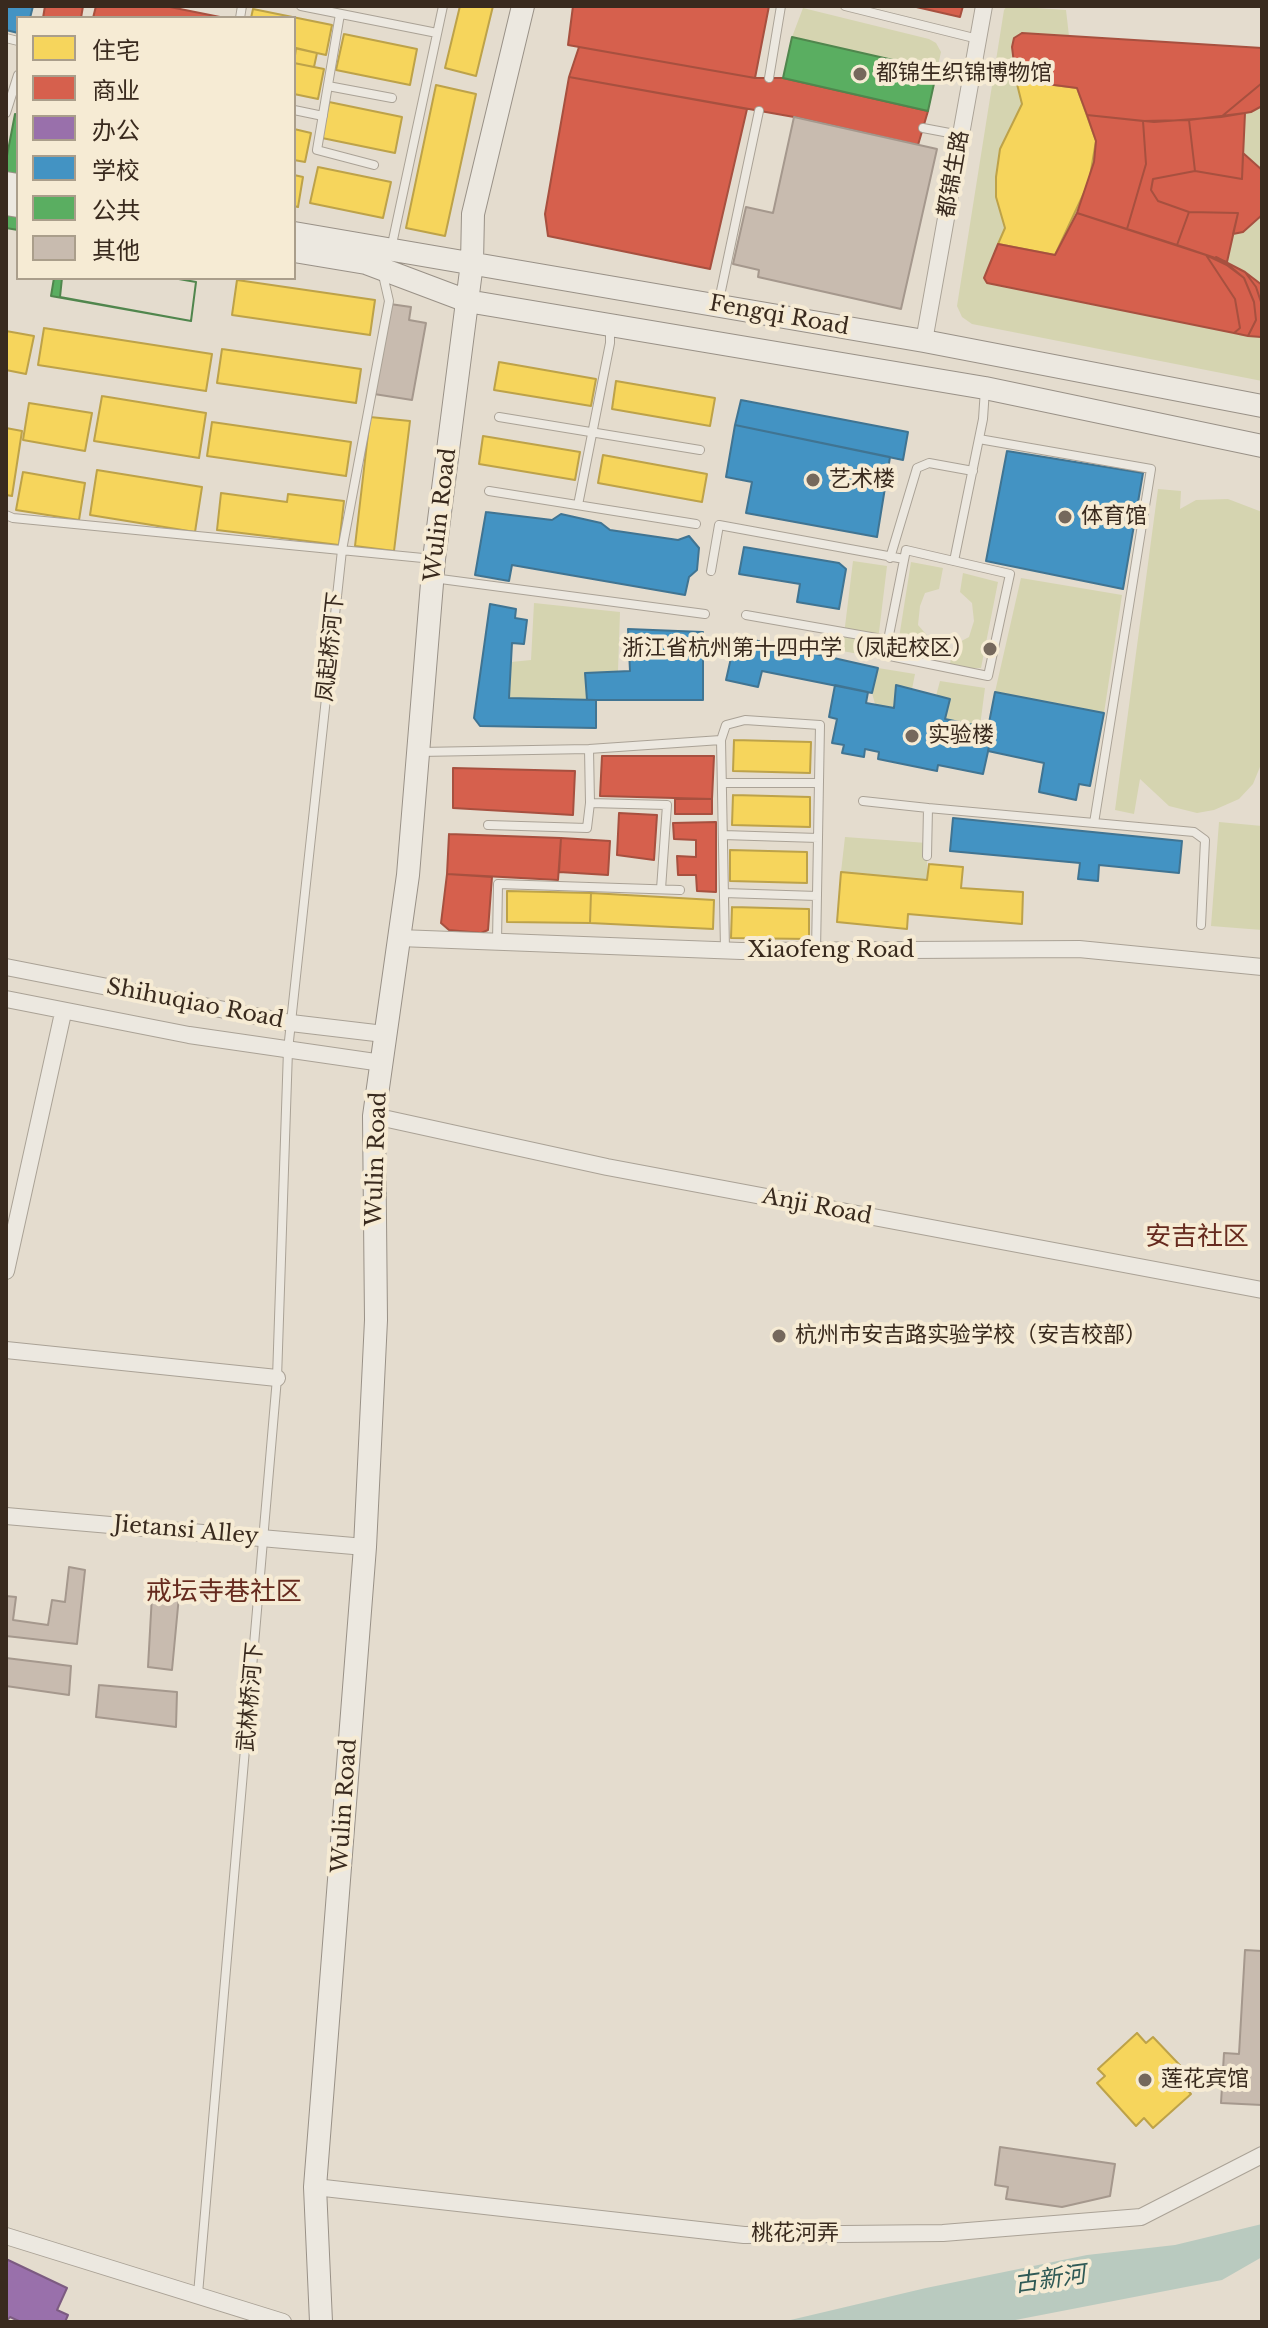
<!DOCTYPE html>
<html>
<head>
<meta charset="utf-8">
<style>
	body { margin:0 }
	#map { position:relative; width:1268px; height:2328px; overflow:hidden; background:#e4dcce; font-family:"Libre Baskerville","Noto Sans SC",serif }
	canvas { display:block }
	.frame { position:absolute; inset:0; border:8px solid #392a1e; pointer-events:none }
	.legend { position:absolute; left:16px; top:16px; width:280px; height:264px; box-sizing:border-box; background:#f6ebd4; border:2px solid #aa9e8b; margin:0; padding:10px 14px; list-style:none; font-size:24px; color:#392a1e }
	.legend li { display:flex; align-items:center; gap:16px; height:40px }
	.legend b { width:40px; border:2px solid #aa9e8b }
</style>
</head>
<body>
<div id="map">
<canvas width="1268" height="2328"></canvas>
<div class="frame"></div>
<ul class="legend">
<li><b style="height:22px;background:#f6d55c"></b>住宅</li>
<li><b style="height:22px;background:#d6604d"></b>商业</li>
<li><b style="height:22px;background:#9970ab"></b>办公</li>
<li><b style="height:22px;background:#4393c3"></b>学校</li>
<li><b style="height:22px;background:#5aae61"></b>公共</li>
<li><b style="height:22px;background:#c8bbaf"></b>其他</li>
</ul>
</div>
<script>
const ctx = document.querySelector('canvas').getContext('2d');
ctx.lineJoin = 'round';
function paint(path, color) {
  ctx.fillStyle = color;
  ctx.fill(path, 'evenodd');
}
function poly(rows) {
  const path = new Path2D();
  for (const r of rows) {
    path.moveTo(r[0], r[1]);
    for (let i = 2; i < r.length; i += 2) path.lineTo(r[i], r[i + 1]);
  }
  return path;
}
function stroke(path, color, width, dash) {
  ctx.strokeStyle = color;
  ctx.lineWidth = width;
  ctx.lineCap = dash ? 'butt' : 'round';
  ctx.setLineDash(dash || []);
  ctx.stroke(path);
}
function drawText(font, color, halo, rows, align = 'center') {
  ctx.font = font + ' "Libre Baskerville","Noto Sans SC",serif';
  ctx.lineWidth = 8;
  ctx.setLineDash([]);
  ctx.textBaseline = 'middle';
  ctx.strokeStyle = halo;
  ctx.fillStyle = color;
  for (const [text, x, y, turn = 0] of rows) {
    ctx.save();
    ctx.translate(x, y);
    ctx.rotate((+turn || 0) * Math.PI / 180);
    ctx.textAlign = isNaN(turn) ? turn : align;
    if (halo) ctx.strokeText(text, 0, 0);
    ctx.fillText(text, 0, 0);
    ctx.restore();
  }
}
const green = poly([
	[1007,6,1066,10,1069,36,1262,48,1262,381,972,324,962,317,957,306,1004,10],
	[803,8,929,39,936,43,941,52,937,70,792,37],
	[1158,489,1181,491,1180,509,1196,500,1228,499,1262,512,1262,762,1253,784,1239,799,1214,810,1197,813,1169,806,1140,779,1134,814,1115,810],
	[853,561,887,566,876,657,842,651],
	[911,562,943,568,939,589,925,593,920,606,918,625,932,641,926,664,896,657],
	[963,573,998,582,981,668,949,668,954,645,969,637,974,621,972,603,960,592],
	[1021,578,1122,595,1104,713,995,692],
	[534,603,620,612,618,671,585,673,587,700,509,698,511,662,531,660],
	[878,668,915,674,912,689,896,685,894,708,875,704,872,693],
	[940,681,985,688,980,726,945,719,936,696],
	[1219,822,1262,826,1262,930,1211,926],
	[845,837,927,843,927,880,841,872]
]);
const water = poly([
	[1262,2224,1262,2257,1222,2280,1005,2322,782,2322,926,2288,1087,2255,1175,2245]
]);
const homes = poly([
	[460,6,493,6,476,76,445,68,460,6],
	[253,9,332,25,326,55,294,48,294,18,251,18,253,9],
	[344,34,417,49,410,85,336,70,344,34],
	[296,48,317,53,314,67,294,63,296,48],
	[294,63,324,69,318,99,294,94,294,63],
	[1016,80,1077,88,1096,141,1089,182,1055,255,998,244,1005,228,996,197,996,177,1000,149,1022,104,1016,80],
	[436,85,476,94,445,236,406,228,436,85],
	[329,102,402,117,395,153,322,138,329,102],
	[294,129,311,133,305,162,294,160,294,129],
	[318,167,391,182,383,218,310,203,318,167],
	[294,175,303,177,298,207,294,206,294,175],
	[237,280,375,300,370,335,232,315,237,280],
	[44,328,212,354,206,391,38,365,44,328],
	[6,331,34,336,26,374,6,370,6,331],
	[222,349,361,369,356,403,217,383,222,349],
	[499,362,596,379,591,406,494,390,499,362],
	[616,381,715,398,710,426,612,409,616,381],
	[102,396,206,413,199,458,94,441,102,396],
	[29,403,92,413,85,451,23,440,29,403],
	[370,417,410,421,394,551,355,546,370,417],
	[212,422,351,442,346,476,207,456,212,422],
	[6,428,22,431,12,496,6,495,6,428],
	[483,436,580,452,575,480,479,464,483,436],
	[603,455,707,474,702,502,598,483,603,455],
	[97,470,202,487,195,532,90,515,97,470],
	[23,472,85,483,79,520,16,510,23,472],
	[221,493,287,502,288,494,344,501,339,545,217,530,221,493],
	[734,740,811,742,810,773,733,771,734,740],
	[733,795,810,797,810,827,732,825,733,795],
	[730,850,807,852,807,883,730,881,730,850],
	[929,864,963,867,961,888,1023,892,1022,924,908,914,907,929,837,922,841,872,927,880,929,864],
	[507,891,591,893,590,923,507,922,507,891],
	[591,893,714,900,713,929,590,923,591,893],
	[732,907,809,909,809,939,731,938,732,907],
	[1137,2033,1146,2043,1153,2037,1193,2079,1185,2087,1191,2094,1153,2128,1144,2118,1136,2126,1097,2083,1105,2076,1098,2069,1137,2033]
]);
const shops = poly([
	[45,6,83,6,81,18,43,18,45,6],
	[96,6,165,6,225,18,93,18,96,6],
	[573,6,769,6,755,78,568,45,573,6],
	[912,6,963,6,960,17,912,6],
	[1022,33,1262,48,1262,83,1221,117,1154,122,1087,115,1077,88,1016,80,1012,47,1014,38,1022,33],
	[579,47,755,78,783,78,928,111,918,145,794,117,569,77,579,47],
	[569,77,747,109,710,269,548,236,545,214,569,77],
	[1262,83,1262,106,1251,112,1221,117,1262,83],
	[1245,113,1242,179,1195,171,1189,120,1245,113],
	[1087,115,1143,121,1146,164,1127,229,1077,213,1094,162,1096,141,1087,115],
	[1189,120,1195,171,1153,179,1151,190,1158,201,1189,212,1177,245,1127,229,1146,164,1143,121,1189,120],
	[1243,153,1262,170,1262,215,1243,232,1233,234,1238,213,1189,212,1158,201,1151,190,1153,179,1195,171,1242,179,1243,153],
	[1189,212,1238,213,1227,262,1177,245,1189,212],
	[1077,213,1206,255,1235,299,1240,328,1234,333,987,283,984,278,998,244,1055,255,1077,213],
	[1206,255,1231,267,1244,278,1254,302,1256,320,1248,336,1234,333,1240,328,1235,299,1206,255],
	[1216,257,1245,272,1256,287,1262,305,1261,337,1248,336,1256,320,1254,302,1244,278,1216,257],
	[1245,272,1262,285,1262,305,1256,287,1245,272],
	[602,756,714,756,712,799,600,796,602,756],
	[453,768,575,771,573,815,453,808,453,768],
	[675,799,712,799,712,814,675,814,675,799],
	[619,813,657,815,654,860,617,855,619,813],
	[716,822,716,892,697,891,696,875,678,875,677,856,696,857,696,840,674,839,673,823,716,822],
	[449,834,561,838,558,880,447,874,449,834],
	[561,838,610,841,608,875,559,872,561,838],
	[447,874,492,877,488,930,481,933,449,930,441,923,447,874]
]);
const offices = poly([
	[6,2259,67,2288,57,2310,68,2315,65,2322,21,2322,10,2317,6,2322,6,2259]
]);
const schools = poly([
	[6,6,33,6,30,18,18,18,18,33,6,30,6,6],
	[741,400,908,432,903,460,735,425,741,400],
	[735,425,890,457,877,537,746,513,752,482,726,477,735,425],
	[1007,451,1143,473,1123,589,986,561,1007,451],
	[486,512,552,520,561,514,601,523,610,530,678,540,689,536,699,548,697,570,689,577,685,595,512,565,509,581,475,575,486,512],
	[744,547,839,563,846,569,839,609,797,602,800,584,739,574,744,547],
	[490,604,516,609,515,618,527,620,524,644,512,643,509,698,596,700,596,728,480,726,474,718,490,604],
	[628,629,703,632,703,700,587,700,585,673,630,671,628,629],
	[736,636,878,668,872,693,762,671,758,687,726,680,736,636],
	[835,685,868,692,866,703,894,708,896,685,950,699,945,719,993,729,983,774,938,765,937,771,878,759,879,752,865,749,864,757,842,753,844,745,832,743,837,719,829,717,835,685],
	[995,692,1104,713,1090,786,1079,784,1076,800,1039,792,1044,763,988,751,993,729,988,728,995,692],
	[953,818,1182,841,1179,873,1099,865,1098,881,1078,879,1080,863,950,851,953,818]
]);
const public = poly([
	[792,37,937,70,928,111,783,78,792,37],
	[15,114,18,115,18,230,6,228,6,161,15,114],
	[54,278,173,278,196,282,191,321,51,296,54,278],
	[62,278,173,278,196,282,191,321,60,297,62,278]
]);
const building = poly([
	[794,117,937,149,901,309,758,277,759,270,733,264,746,207,773,213,794,117],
	[390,304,411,307,409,320,426,323,412,400,374,394,390,304],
	[69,1567,85,1570,77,1644,6,1636,6,1596,16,1597,13,1620,48,1625,52,1600,65,1602,69,1567],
	[152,1595,179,1596,172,1670,148,1667,152,1595],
	[6,1658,71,1666,69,1695,6,1686,6,1658],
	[99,1685,177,1692,176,1727,96,1717,99,1685],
	[1245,1950,1262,1951,1262,2105,1221,2103,1224,2053,1239,2054,1245,1950],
	[1000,2147,1115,2164,1110,2196,1062,2207,1006,2199,1008,2187,995,2185,1000,2147]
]);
const lane = poly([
	[301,6,437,33],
	[845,6,978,39],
	[340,14,317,150,374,165],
	[240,18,242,6],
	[6,38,18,41],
	[769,78,781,6],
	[328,86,392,98],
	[294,110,323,116],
	[6,113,18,75],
	[923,128,960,135],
	[391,249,443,6],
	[718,305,759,111],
	[499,417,700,450],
	[979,439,1151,469,1094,823],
	[489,491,696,524],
	[578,505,610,343,610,325],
	[6,515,13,518,433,559],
	[906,550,1010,574,988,676,885,655,906,550],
	[890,558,917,468,929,463,973,471],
	[954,561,983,419,985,389],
	[711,571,719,525,904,559],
	[433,578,705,614],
	[746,615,888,640],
	[721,740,725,950],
	[589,749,590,803],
	[419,752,589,749,721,740,726,725,745,720,820,725,816,951],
	[722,783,819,783],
	[863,801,928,808],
	[488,825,587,828,590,803,667,805,661,889],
	[723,835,818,838],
	[927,856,928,808,1194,832,1205,840,1201,925],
	[724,893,817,896],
	[497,941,498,884,680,890],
	[198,2294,277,1378,288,1050,342,550,389,301,383,275]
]);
const street = poly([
	[924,341,984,6],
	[399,938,741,951,1079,949,1262,967],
	[6,967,291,1023,384,1034],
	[6,999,189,1035,382,1063],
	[374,1116,607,1167,1262,1290],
	[6,1271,63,1013],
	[6,1350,277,1378],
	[6,1516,365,1547],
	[315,2187,744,2235,943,2233,1141,2217,1262,2155],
	[6,2236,283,2322]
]);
const secondary = poly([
	[6,183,18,185],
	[6,204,18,206],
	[294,233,924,341,1262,406],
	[294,251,366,263,467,301,985,388,1262,446],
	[321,2322,315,2187,365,1547,376,1320,374,1116,408,875,434,559,472,263,473,214,523,6]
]);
const markers = [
	[860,74,8,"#75685c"],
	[813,480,8,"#75685c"],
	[1065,517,8,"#75685c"],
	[990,649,8,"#75685c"],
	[912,736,8,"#75685c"],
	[779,1336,8,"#75685c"],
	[1145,2080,8,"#75685c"]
];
const poiNames = [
	["都锦生织锦博物馆",876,74],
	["艺术楼",829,480],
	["体育馆",1081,517],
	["浙江省杭州第十四中学（凤起校区）",974,649,"right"],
	["实验楼",928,736],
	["杭州市安吉路实验学校（安吉校部）",795,1336],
	["莲花宾馆",1161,2080]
];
const streetNames = [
	["都锦生路",954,174,-80],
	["Fengqi Road",779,316,10],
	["Wulin Road",441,515,-83],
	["凤起桥河下",331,647,-84],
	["Xiaofeng Road",831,951],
	["Shihuqiao Road",195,1004,11],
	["Wulin Road",377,1159,-88],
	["Anji Road",817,1207,11],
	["Jietansi Alley",186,1531,5],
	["武林桥河下",251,1697,-85],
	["Wulin Road",345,1806,-86],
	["桃花河弄",795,2234]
];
const waterNames = [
	["古新河",1050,2280,-8]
];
const quarterNames = [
	["安吉社区",1197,1238],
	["戒坛寺巷社区",224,1593]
];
paint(green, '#d5d4b0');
paint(water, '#b9cabf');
paint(homes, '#f6d55c');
stroke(homes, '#bda249', 2);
paint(shops, '#d6604d');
stroke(shops, '#a7503f', 2);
paint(offices, '#9970ab');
stroke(offices, '#7c5b81', 2);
paint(schools, '#4393c3');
stroke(schools, '#407492', 2);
paint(public, '#5aae61');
stroke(public, '#50864d', 2);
paint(building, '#c8bbaf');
stroke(building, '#a5988d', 2);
stroke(lane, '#aaa296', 10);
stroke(street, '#aaa296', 18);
stroke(secondary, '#999187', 24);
stroke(lane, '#ece8e0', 8);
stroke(street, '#ece8e0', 16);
stroke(secondary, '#ece8e0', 22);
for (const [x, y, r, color] of markers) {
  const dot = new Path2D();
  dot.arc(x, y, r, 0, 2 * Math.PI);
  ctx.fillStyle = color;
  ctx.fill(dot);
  stroke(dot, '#f6ebd4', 3);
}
drawText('22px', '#392a1e', '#f6ebd4', poiNames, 'left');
drawText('22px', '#392a1e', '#f6ebd4', streetNames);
drawText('italic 24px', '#2e5955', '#f6ebd4', waterNames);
drawText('26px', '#662a1e', '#f6ebd4', quarterNames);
</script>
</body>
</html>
